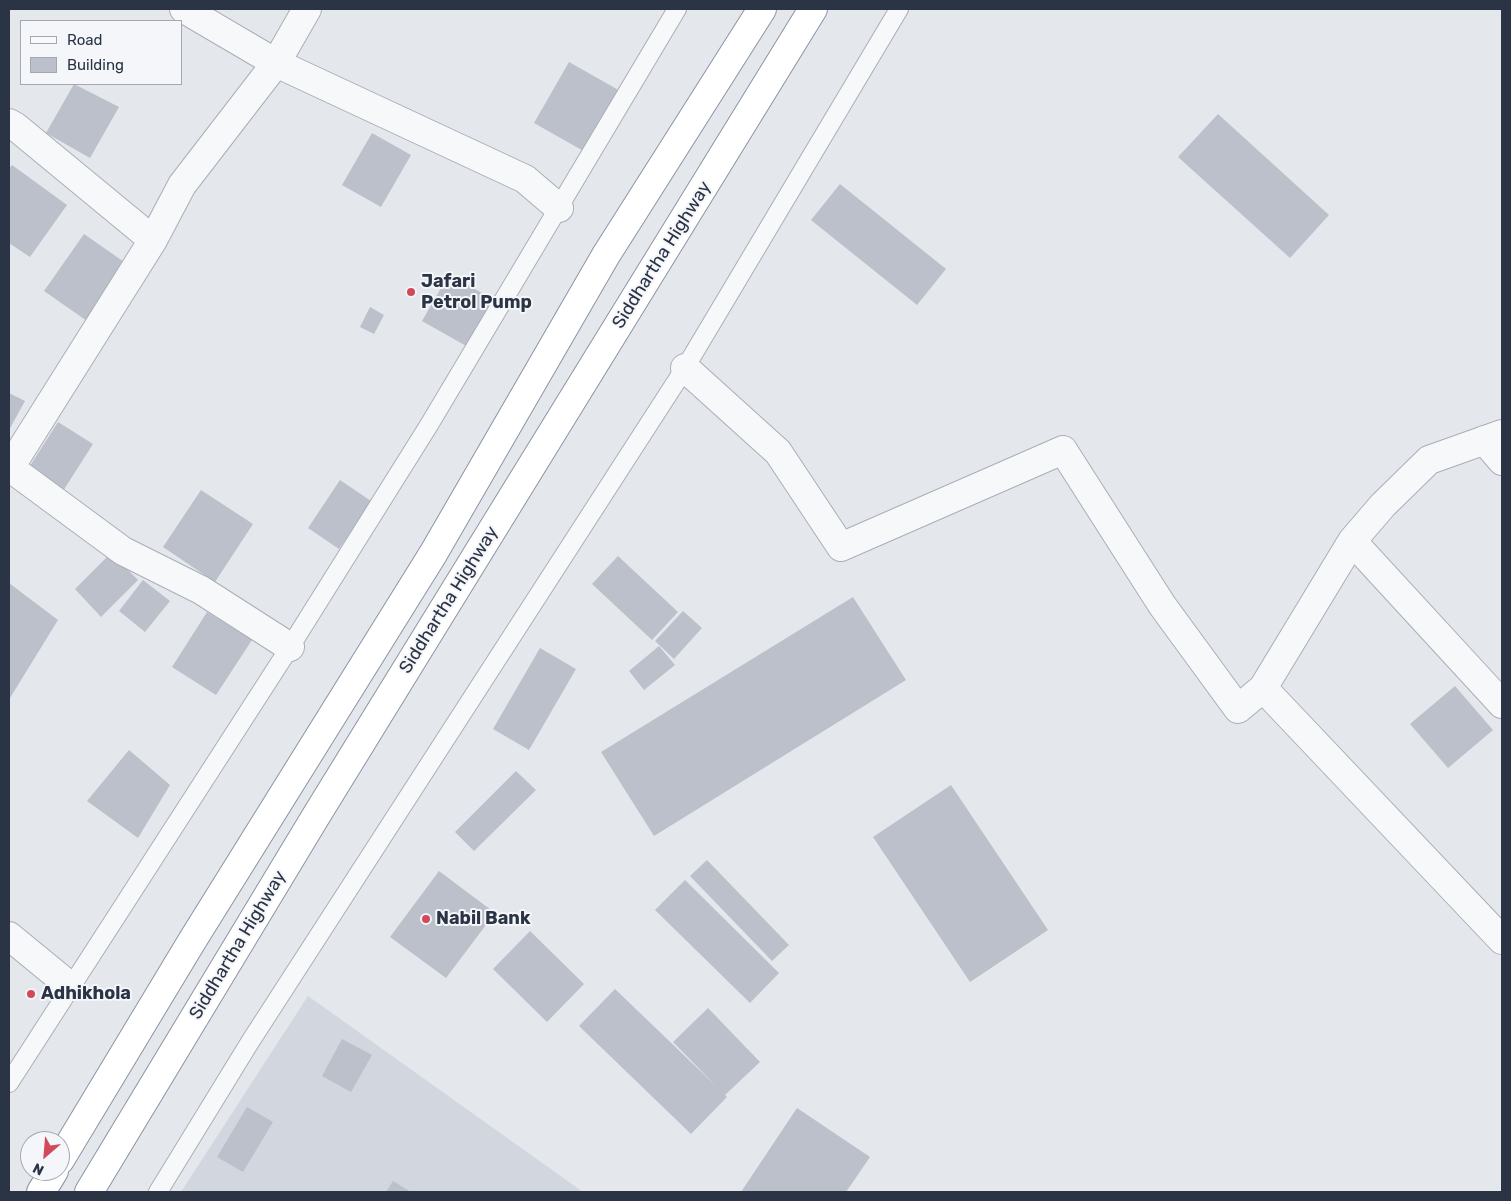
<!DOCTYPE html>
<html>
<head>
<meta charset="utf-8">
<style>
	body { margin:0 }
	#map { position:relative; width:1511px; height:1201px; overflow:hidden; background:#e4e7ec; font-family:Rubik,sans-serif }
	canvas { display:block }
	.frame { position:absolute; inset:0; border:10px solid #2b3445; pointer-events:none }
	.legend { position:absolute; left:20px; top:20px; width:162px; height:65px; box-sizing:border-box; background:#f4f6f9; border:1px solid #a4a8b1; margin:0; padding:6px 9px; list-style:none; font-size:15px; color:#2b3445 }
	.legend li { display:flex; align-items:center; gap:10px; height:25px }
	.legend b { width:25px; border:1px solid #a4a8b1 }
	.north { position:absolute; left:20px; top:1131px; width:50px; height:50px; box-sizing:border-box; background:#f4f6f9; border:1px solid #a4a8b1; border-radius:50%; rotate:207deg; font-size:14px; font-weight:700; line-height:20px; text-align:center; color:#2b3445 }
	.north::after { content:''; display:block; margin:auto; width:18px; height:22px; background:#d1495b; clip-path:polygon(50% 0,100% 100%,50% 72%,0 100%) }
</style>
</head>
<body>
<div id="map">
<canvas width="1511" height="1201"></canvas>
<div class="frame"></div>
<ul class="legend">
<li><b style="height:6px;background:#f7f8fa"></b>Road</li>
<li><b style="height:14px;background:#bbc0ca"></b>Building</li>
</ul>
<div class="north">N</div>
</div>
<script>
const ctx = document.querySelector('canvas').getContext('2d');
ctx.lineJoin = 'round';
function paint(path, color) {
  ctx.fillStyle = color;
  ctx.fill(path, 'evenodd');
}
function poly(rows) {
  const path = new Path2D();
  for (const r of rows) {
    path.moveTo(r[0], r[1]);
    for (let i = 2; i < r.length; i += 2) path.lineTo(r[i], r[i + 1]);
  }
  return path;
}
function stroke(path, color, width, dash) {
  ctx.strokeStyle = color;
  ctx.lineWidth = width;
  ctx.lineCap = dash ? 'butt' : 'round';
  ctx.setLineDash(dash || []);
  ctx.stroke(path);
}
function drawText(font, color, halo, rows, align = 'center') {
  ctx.font = font + ' Rubik,sans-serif';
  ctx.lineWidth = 4;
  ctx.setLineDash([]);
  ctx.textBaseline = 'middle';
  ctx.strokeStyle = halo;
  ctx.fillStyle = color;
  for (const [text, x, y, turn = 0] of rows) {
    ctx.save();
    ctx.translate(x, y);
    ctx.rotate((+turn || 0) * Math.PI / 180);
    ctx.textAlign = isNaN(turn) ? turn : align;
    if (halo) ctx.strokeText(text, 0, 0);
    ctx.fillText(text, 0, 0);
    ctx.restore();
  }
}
const built = poly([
	[308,996,583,1192,181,1192]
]);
const building = poly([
	[569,62,622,92,587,153,534,123],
	[74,84,119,107,90,158,46,133],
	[1218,114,1329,215,1290,258,1178,157],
	[372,133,411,155,381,207,342,185],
	[12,165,67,205,30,257,9,243,9,169],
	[840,184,946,269,917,305,811,220],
	[84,234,127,264,87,321,44,291],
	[449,274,494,300,468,347,422,321],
	[370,307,384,315,374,334,360,327],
	[9,393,25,401,9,430],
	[58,422,93,444,63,491,28,469],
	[340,480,371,501,339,549,308,528],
	[201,490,253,524,215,582,163,547],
	[111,553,138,580,101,617,75,589],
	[618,556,678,612,652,640,592,584],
	[143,580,170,601,145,632,119,611],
	[9,583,58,620,10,698,9,696],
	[853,597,906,680,654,836,601,752],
	[683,611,702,628,674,659,655,641],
	[207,612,252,640,216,695,172,667],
	[659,646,675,665,644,690,629,671],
	[540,648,576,669,529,750,493,729],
	[1455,686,1493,730,1448,768,1410,724],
	[129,750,170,785,138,838,87,801],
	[516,771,536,790,474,851,455,832],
	[951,785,1048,930,970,982,873,837],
	[707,860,789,945,772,961,690,876],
	[439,871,495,913,446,978,390,937],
	[685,880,779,973,750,1003,655,910],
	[530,931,584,984,547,1022,493,969],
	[615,989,716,1086,673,1042,708,1008,760,1062,725,1095,727,1097,691,1134,579,1026],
	[342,1039,372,1055,351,1092,322,1076],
	[247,1107,273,1122,243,1172,217,1157],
	[797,1108,870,1157,846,1192,741,1192],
	[393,1181,411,1192,386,1192]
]);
const service = poly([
	[9,1083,290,647,429,425,677,9],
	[158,1192,250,1042,685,368,899,9]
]);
const minor = poly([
	[184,9,276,63,525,179,559,208],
	[9,123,16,127,153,240],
	[685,368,778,452,841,547,1063,450,1162,605,1238,709,1263,688,1352,541,1383,505,1429,460,1502,434],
	[1484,440,1502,461],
	[9,467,123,551,201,590,290,647],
	[9,469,153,240,182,185,276,63,307,9],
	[1352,541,1502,704],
	[1263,688,1502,940],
	[9,936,70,986]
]);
const trunk = poly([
	[60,1160,192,941,433,554,606,255,762,9],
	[41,1192,54,1171],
	[89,1192,316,816,813,9]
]);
const markers = [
	[411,292,5,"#d1495b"],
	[426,919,5,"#d1495b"],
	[31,994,5,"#d1495b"]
];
const streetNames = [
	["Siddhartha Highway",662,255,-58],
	["Siddhartha Highway",449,600,-58],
	["Siddhartha Highway",238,945,-59]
];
const poiNames = [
	["Jafari",421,282],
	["Petrol Pump",421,303],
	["Nabil Bank",436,919],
	["Adhikhola",41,994]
];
paint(built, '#d2d6de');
paint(building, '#bbc0ca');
stroke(service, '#a9aeb7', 20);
stroke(minor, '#a9aeb7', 30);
stroke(trunk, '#8b94a3', 30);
stroke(service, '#f7f8fa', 18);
stroke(minor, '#f7f8fa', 28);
stroke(trunk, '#fff', 28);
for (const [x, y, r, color] of markers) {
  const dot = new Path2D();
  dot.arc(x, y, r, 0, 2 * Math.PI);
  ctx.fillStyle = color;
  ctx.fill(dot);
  stroke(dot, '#f4f6f9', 2);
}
drawText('18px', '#2b3445', '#f4f6f9', streetNames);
drawText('bold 18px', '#2b3445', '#f4f6f9', poiNames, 'left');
</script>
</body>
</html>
